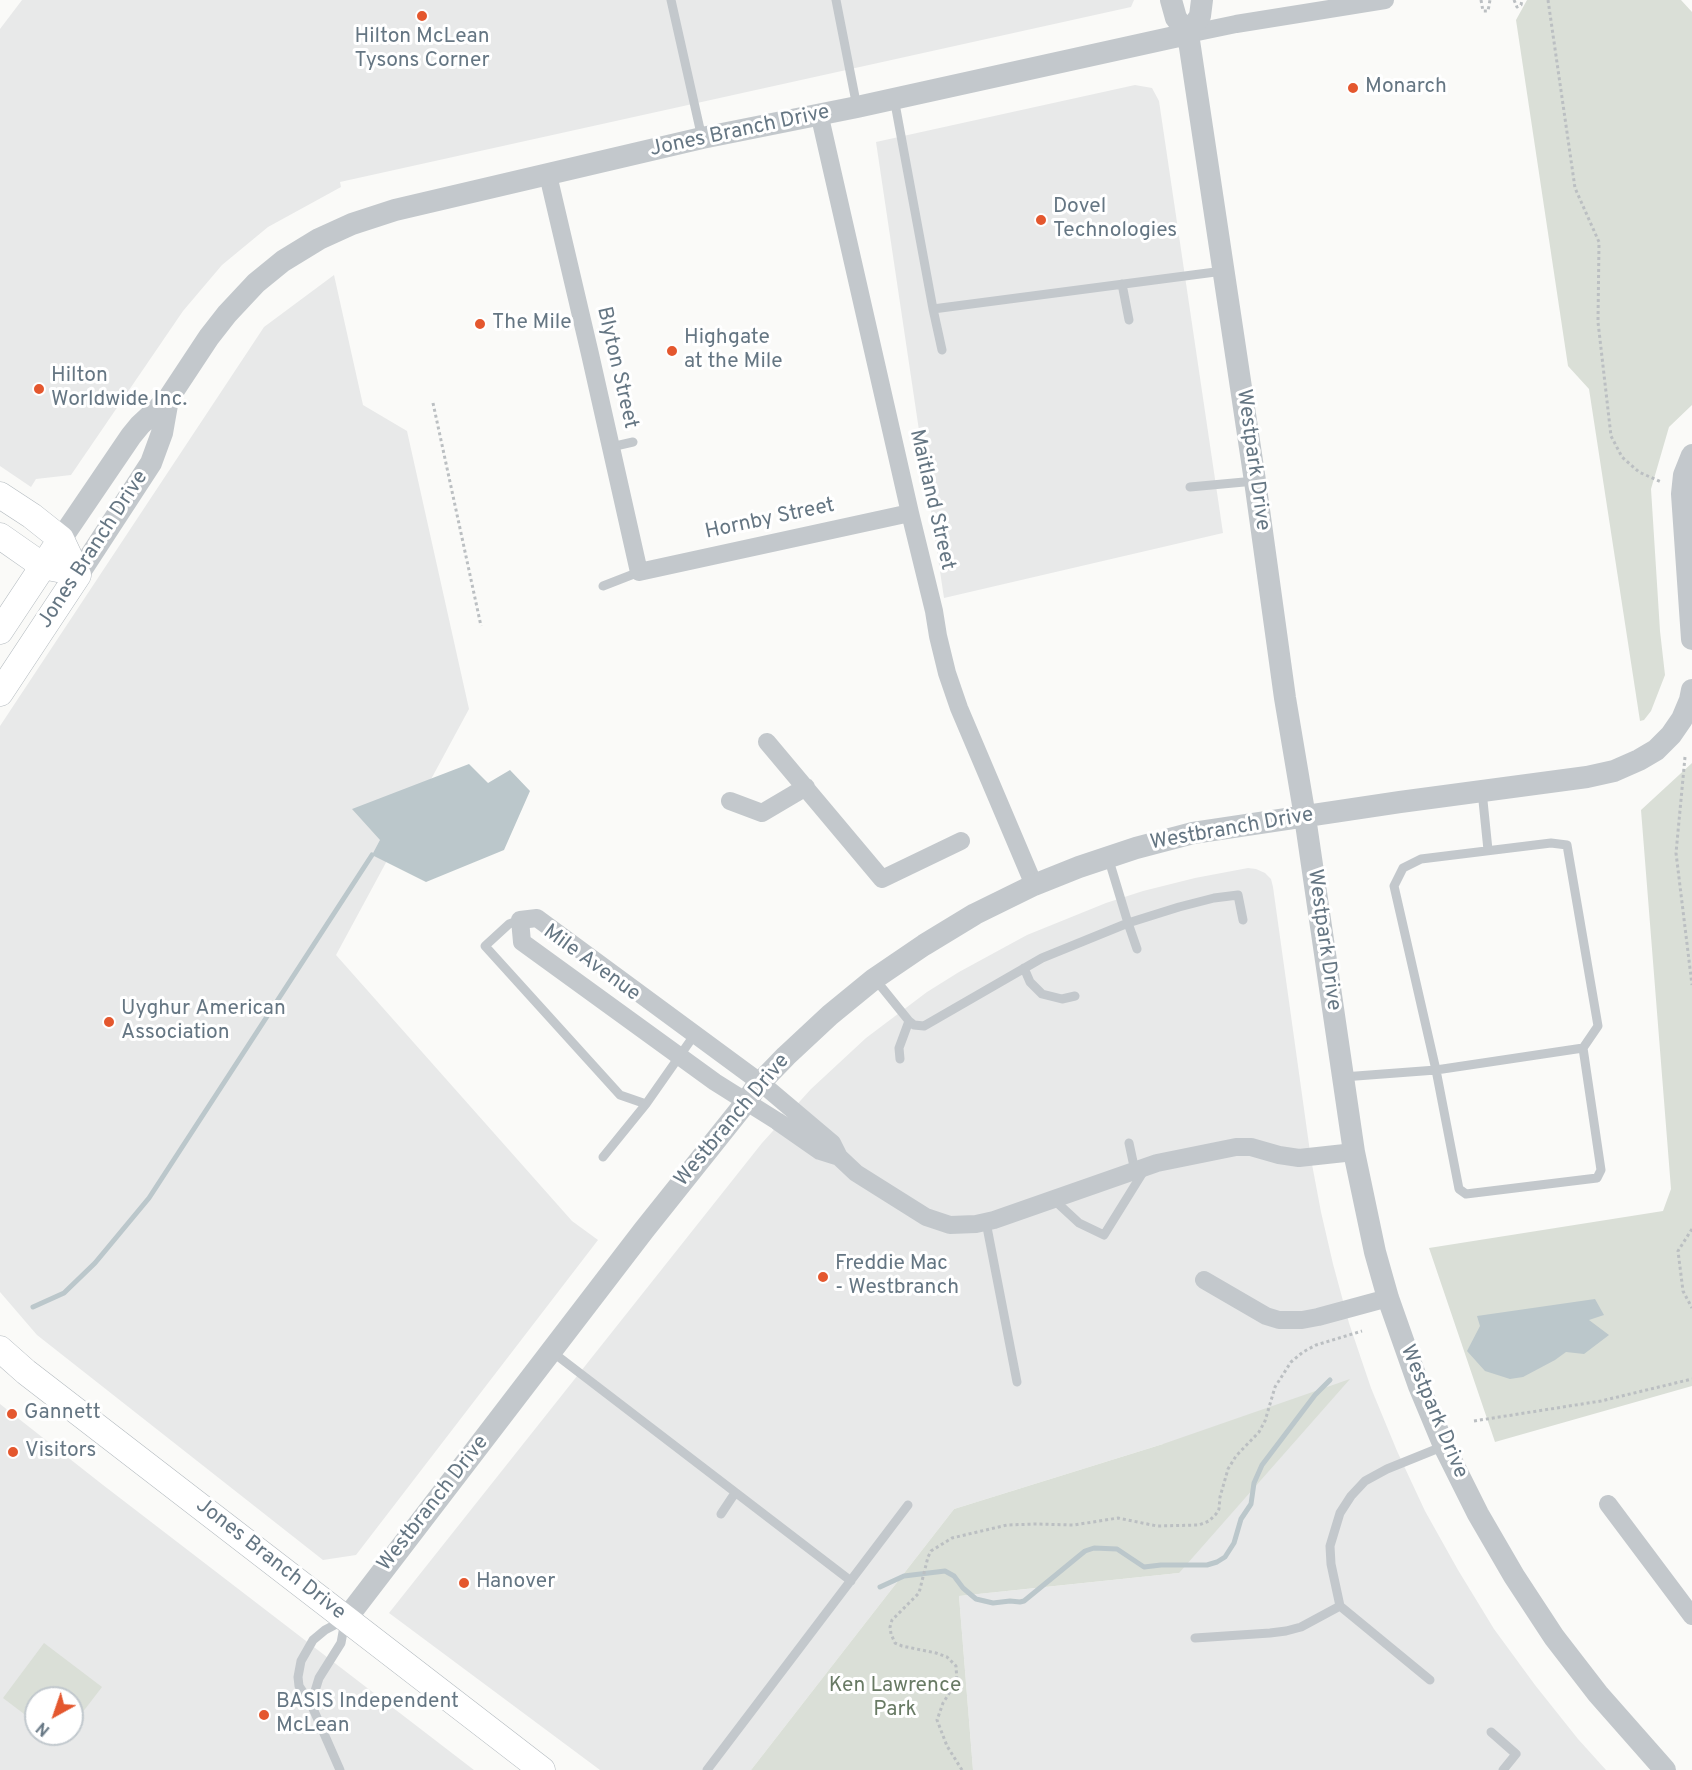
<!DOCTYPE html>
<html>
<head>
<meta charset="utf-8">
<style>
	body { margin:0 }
	#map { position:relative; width:1692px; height:1770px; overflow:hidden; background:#fafaf8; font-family:Overpass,sans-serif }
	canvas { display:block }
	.north { position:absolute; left:24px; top:1686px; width:60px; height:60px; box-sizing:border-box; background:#fff; border:2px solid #c1c8cd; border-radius:50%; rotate:220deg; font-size:16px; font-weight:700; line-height:24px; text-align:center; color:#657683 }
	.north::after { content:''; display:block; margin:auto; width:21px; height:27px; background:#e4572e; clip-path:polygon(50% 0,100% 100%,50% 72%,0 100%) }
</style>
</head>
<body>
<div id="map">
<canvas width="1692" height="1770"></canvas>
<div class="north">N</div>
</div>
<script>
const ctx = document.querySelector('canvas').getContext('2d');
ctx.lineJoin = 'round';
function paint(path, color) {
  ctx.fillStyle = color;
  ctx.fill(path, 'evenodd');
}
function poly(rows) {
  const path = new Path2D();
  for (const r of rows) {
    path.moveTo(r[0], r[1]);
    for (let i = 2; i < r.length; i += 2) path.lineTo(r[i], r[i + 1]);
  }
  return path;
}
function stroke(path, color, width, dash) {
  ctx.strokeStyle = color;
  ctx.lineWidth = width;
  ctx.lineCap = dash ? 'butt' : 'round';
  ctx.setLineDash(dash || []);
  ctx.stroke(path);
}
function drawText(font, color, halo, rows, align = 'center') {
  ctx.font = font + ' Overpass,sans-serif';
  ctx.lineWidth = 6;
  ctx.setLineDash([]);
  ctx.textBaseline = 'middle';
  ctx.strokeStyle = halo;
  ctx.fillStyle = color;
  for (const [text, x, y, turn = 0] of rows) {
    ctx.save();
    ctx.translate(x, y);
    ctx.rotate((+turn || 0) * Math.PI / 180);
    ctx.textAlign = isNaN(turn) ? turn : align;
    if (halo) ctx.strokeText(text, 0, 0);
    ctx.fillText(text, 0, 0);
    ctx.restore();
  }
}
const built = poly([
	[22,0,1134,0,1131,7,340,182,341,187,268,227,222,265,183,311,71,475,36,479,31,487,0,466,0,29],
	[1135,85,1152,88,1159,101,1223,533,944,598,876,142],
	[334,275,363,405,407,431,469,709,336,955,572,1221,598,1240,356,1555,323,1560,37,1335,0,1292,0,726,264,327],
	[1248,868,1256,869,1265,873,1271,879,1273,887,1311,1159,1321,1212,1333,1264,1349,1323,1371,1388,1397,1451,1425,1511,1458,1570,1494,1629,1535,1685,1578,1739,1606,1770,973,1770,959,1596,1179,1573,1163,1444,954,1509,751,1770,600,1770,389,1613,762,1143,811,1089,866,1038,927,992,959,972,1027,935,1106,903,1143,891,1195,878],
	[0,1404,103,1485,474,1770,0,1770],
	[36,1698,72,1698,72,1734,36,1734]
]);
const green = poly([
	[1527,0,1681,0,1692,12,1692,405,1669,427,1651,489,1660,631,1665,675,1651,711,1644,720,1640,721,1589,389,1568,366,1516,20],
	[1692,763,1692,1386,1495,1442,1429,1248,1663,1211,1671,1189,1641,810],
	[1350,1379,1179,1573,959,1596,973,1770,751,1770,954,1509,1163,1444],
	[44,1643,102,1687,72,1726,72,1698,36,1698,36,1723,3,1698]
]);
const water = poly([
	[469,764,488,783,510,770,530,791,504,850,426,882,372,855,380,840,352,809],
	[1595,1299,1604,1315,1589,1320,1609,1335,1584,1354,1566,1352,1555,1360,1523,1377,1510,1379,1485,1371,1467,1351,1480,1326,1477,1316]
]);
const stream = poly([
	[33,1307,64,1293,95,1263,149,1198,372,855],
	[880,1587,904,1576,945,1571,954,1576,963,1588,976,1599,993,1603,1010,1601,1020,1602,1024,1601,1035,1592,1085,1551,1094,1548,1117,1549,1144,1567,1161,1565,1207,1565,1217,1562,1225,1557,1234,1543,1241,1519,1251,1504,1254,1483,1262,1465,1315,1395,1330,1380]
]);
const path = poly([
	[1481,0,1483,11,1488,11,1490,0],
	[1514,0,1517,7,1521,5,1522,0],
	[1548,0,1575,188,1599,242,1598,322,1611,436,1622,457,1639,472,1661,482],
	[433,403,481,626],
	[1685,757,1676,853,1692,985],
	[1692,1229,1678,1251,1683,1291,1692,1308],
	[1474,1421,1601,1401,1692,1379],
	[962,1770,947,1746,937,1720,943,1703,957,1681,956,1666,947,1657,936,1653,902,1646,895,1643,891,1634,890,1627,892,1620,919,1593,928,1557,931,1551,952,1538,1007,1525,1037,1524,1074,1525,1118,1518,1157,1526,1199,1525,1209,1521,1216,1514,1219,1509,1220,1497,1228,1469,1236,1456,1259,1432,1265,1421,1275,1387,1291,1362,1303,1352,1316,1345,1362,1331]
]);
const service = poly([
	[671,0,702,138],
	[836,0,857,107],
	[894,98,933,309,1223,271],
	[1122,284,1129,320],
	[933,309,942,350],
	[611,447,633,442],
	[1190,487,1255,481],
	[603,586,639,572],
	[1482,791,1488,850],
	[1108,857,1128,923,1137,949],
	[520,920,509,924,485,946,620,1095,646,1104],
	[1024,968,1030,982,1042,994,1062,999,1075,996],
	[875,979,909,1021],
	[900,1059,899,1048,909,1021,914,1025,924,1026,1042,958,1128,923,1179,907,1214,898,1238,895,1243,920],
	[1343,1077,1436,1070,1583,1048,1598,1026,1567,845,1551,843,1421,859,1403,868,1394,886,1436,1070,1459,1189,1466,1194,1597,1178,1601,1170,1583,1048],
	[1129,1143,1135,1171],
	[603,1157,646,1104,695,1034],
	[1053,1199,1079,1223,1104,1235,1145,1169],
	[986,1222,1017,1382],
	[551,1351,851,1581],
	[721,1514,735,1493],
	[1340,1606,1430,1680],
	[1195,1638,1270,1633,1286,1631,1301,1627,1340,1606,1331,1564,1330,1546,1340,1513,1351,1496,1365,1481,1387,1469,1444,1446],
	[311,1704,319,1678,341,1643,345,1621],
	[1491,1732,1516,1754,1503,1770],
	[340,1770,311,1704,299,1686,298,1677,301,1661,313,1640,325,1630,344,1620],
	[707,1770,908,1505]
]);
const minor = poly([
	[1188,34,1236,24,1385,0],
	[819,113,910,513,934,611,938,636,947,673,959,708,1034,885],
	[548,175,590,354,639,572,910,513],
	[767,742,882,879,961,841],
	[730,801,762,813,806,787],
	[839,1157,820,1151,777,1121,715,1082,522,942,520,920,537,918,761,1083,832,1143,839,1157,856,1173,926,1217,950,1225,976,1224,994,1220,1157,1163,1236,1147,1251,1147,1279,1155,1299,1158,1354,1152],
	[1204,1280,1266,1316,1279,1320,1302,1320,1318,1317,1388,1298],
	[1608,1504,1692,1616]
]);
const tertiary = poly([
	[1171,0,1176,18,1188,34,1255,481,1285,698,1305,817,1354,1152,1375,1252,1388,1298,1419,1386,1444,1446,1478,1514,1514,1576,1554,1637,1598,1694,1665,1770],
	[1188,34,1200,16,1202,0],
	[1692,455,1684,475,1682,494,1692,639],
	[61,539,131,436,140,425,168,399,209,337,227,314,256,283,283,261,319,239,352,224,395,210,702,138,857,107,1188,34],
	[78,575,151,463,162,433,168,399],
	[346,1619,644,1230,747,1101,756,1087,786,1056,830,1015,874,979,924,945,975,914,1034,885,1079,867,1136,848,1193,833,1400,802,1587,777,1614,771,1639,760,1656,750,1671,735,1682,719,1690,700,1692,690]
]);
const secondary = poly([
	[0,495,32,516,61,539,78,575],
	[0,536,43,566,58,569],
	[0,631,61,539],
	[0,693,78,575],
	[0,1349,26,1372,542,1770]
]);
const markers = [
	[422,16,6,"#e4572e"],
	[1353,88,6,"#e4572e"],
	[1041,220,6,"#e4572e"],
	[480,324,6,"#e4572e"],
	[672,351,6,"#e4572e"],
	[39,389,6,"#e4572e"],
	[109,1022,6,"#e4572e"],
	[823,1277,6,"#e4572e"],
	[12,1414,6,"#e4572e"],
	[13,1452,6,"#e4572e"],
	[464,1583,6,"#e4572e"],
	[264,1715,6,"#e4572e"]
];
const poiNames = [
	["Hilton McLean",422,38,"center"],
	["Tysons Corner",422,62,"center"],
	["Monarch",1365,88],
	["Dovel",1053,208],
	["Technologies",1053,232],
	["The Mile",492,324],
	["Highgate",684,339],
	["at the Mile",684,363],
	["Hilton",51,377],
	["Worldwide Inc.",51,401],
	["Uyghur American",121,1010],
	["Association",121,1034],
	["Freddie Mac",835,1265],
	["- Westbranch",835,1289],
	["Gannett",24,1414],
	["Visitors",25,1452],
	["Hanover",476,1583],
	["BASIS Independent",276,1703],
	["McLean",276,1727]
];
const streetNames = [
	["Jones Branch Drive",740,132,-12],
	["Blyton Street",616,368,77],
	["Westpark Drive",1252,460,82],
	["Maitland Street",931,500,77],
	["Hornby Street",770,520,-12],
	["Jones Branch Drive",94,550,-57],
	["Westbranch Drive",1232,830,-10],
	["Westpark Drive",1323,940,82],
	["Mile Avenue",591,964,36],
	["Westbranch Drive",733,1121,-50],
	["Westpark Drive",1433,1412,67],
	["Westbranch Drive",434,1504,-52],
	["Jones Branch Drive",270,1560,38]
];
const parkNames = [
	["Ken Lawrence",895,1687],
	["Park",895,1711]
];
paint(built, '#e8e9e9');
paint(green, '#dadfd7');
paint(water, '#bbc7cb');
stroke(stream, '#bbc7cb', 5);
stroke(secondary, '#b3babf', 27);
stroke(path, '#bbbfc2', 3, [3, 3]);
stroke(service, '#c3c8cc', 9);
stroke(minor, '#c3c8cc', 18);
stroke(tertiary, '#c3c8cc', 22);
stroke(secondary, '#fff', 26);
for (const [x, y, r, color] of markers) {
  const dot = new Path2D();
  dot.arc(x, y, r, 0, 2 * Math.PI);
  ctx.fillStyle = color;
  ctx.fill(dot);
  stroke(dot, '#fff', 2);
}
drawText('21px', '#657683', '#fff', poiNames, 'left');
drawText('21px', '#657683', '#fff', streetNames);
drawText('21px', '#687a64', '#fff', parkNames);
</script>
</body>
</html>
